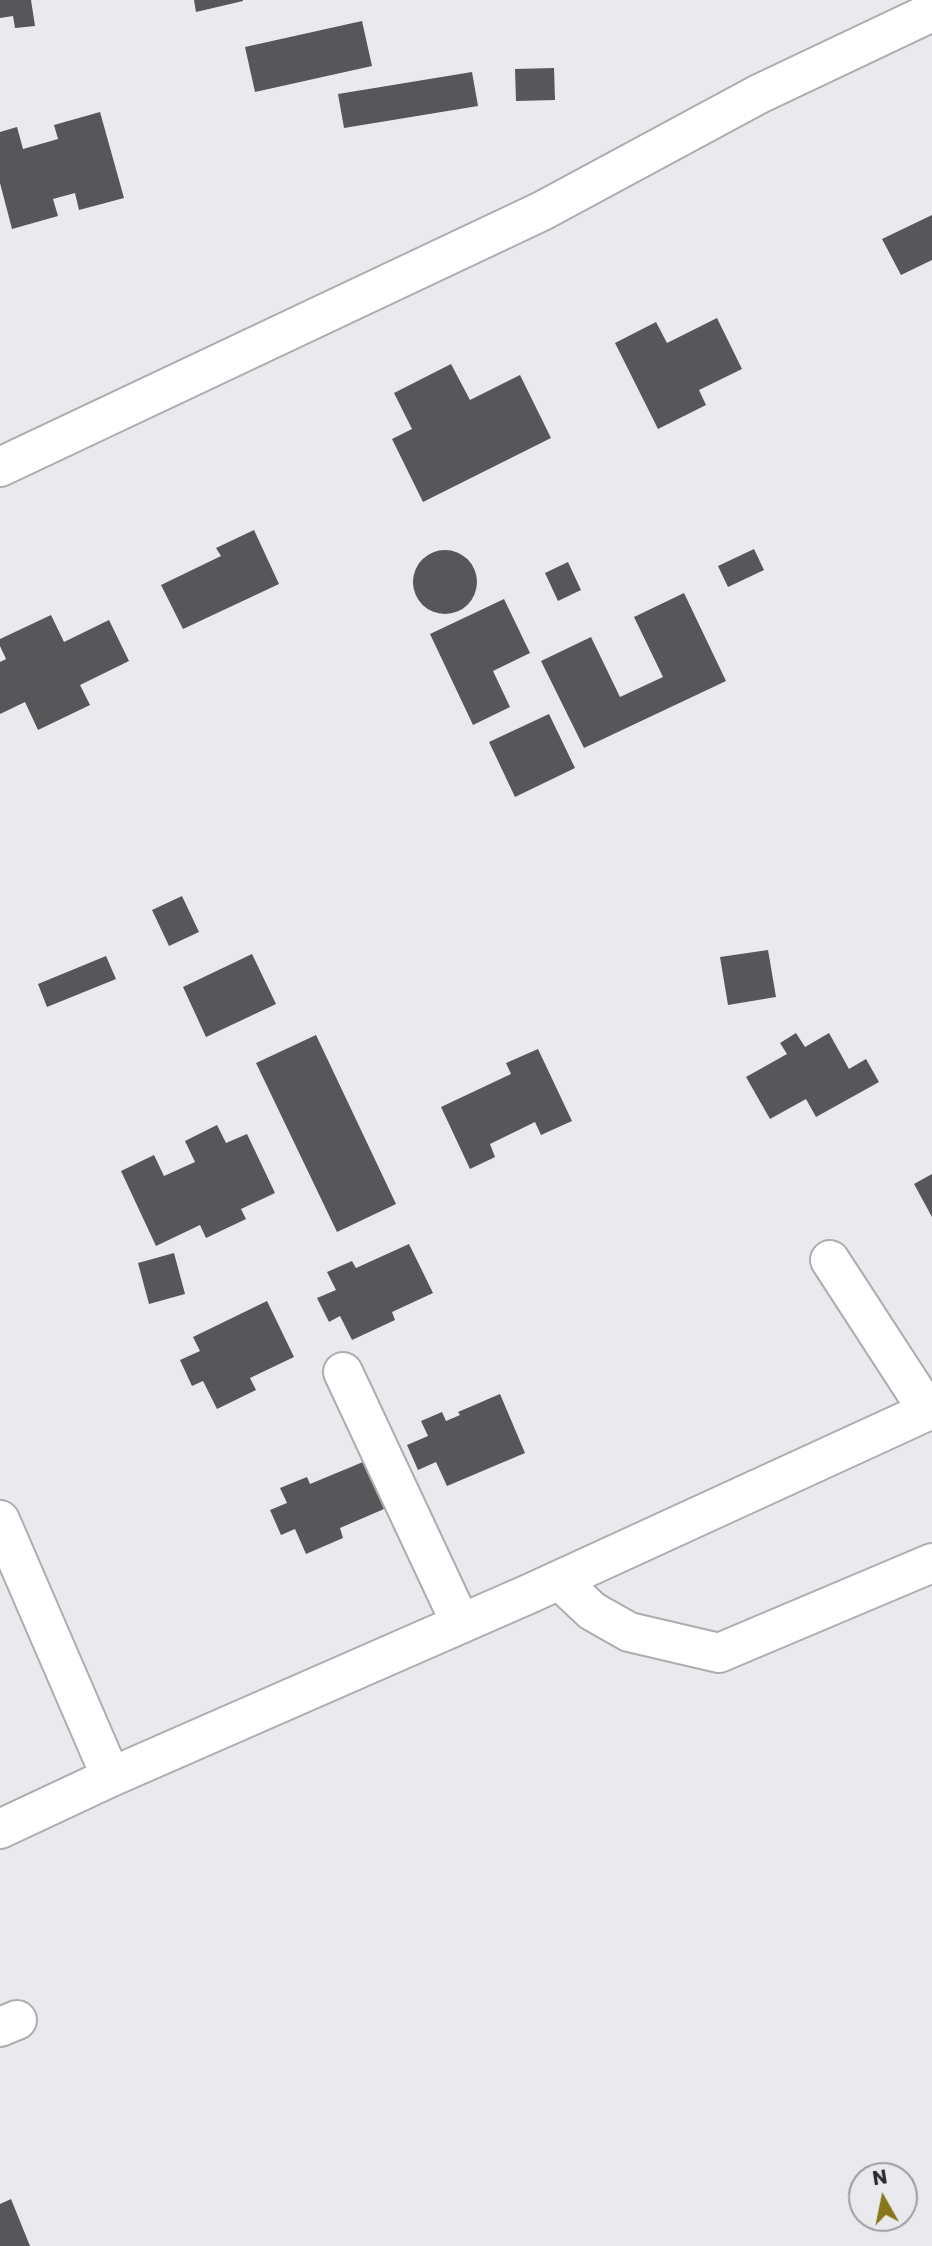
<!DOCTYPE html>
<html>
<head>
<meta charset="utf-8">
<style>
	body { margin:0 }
	#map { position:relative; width:932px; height:2246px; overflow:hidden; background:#eaeaee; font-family:Poppins,sans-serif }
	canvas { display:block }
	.north { position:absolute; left:848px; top:2162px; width:70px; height:70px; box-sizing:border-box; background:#eaeaee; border:2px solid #9d9da0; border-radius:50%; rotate:351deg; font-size:19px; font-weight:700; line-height:28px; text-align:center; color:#29292a }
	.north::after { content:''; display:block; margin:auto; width:24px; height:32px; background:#87761a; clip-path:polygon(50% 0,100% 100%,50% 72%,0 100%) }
</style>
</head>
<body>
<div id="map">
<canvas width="932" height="2246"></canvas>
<div class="north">N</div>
</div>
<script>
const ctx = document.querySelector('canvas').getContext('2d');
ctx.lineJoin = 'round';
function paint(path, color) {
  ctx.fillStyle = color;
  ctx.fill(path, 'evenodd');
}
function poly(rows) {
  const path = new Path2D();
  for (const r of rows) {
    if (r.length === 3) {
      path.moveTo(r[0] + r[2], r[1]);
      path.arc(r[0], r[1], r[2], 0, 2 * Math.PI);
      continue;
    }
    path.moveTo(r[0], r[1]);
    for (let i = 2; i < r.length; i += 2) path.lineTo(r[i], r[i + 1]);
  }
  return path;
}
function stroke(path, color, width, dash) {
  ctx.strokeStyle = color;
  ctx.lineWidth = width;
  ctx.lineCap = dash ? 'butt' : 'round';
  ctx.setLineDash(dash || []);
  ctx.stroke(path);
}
const building = poly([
	[0,0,31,0,35,26,15,28,13,16,0,18],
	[194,0,243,0,243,1,196,12],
	[362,21,372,66,255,92,245,47],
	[554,68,555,100,516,101,515,69],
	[472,72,478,106,344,128,338,94],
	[100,112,124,198,79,210,75,193,53,199,58,216,12,229,0,183,0,132,17,127,23,149,58,139,54,125],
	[932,215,932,260,901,275,882,239],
	[717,318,742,369,699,390,706,405,658,429,615,343,656,322,667,343],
	[451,364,470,400,520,375,551,438,423,502,392,439,412,429,394,393],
	[254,530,279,584,183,629,161,585,221,556,216,548],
	[754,549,764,570,728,587,718,566],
	[445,582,32],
	[568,562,581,590,558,601,545,573],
	[684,593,726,681,584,748,541,661,591,637,620,697,663,677,634,617],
	[504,599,530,653,493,671,510,707,473,725,430,634],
	[51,615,64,642,109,620,129,661,80,685,90,705,38,730,25,702,0,714,0,662,6,659,0,646,0,639],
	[549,714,575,768,515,797,489,742],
	[182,896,199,932,169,946,152,910],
	[768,950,776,997,728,1005,720,957],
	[252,954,276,1004,206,1037,183,987],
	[106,956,116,979,47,1007,38,984],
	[796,1033,805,1047,829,1033,849,1069,866,1059,879,1082,816,1117,806,1099,770,1119,746,1077,787,1054,780,1043],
	[316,1035,396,1204,337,1232,256,1063],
	[538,1049,572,1121,541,1135,535,1122,490,1144,495,1157,470,1169,441,1107,511,1074,506,1063],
	[217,1125,226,1143,247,1134,275,1193,241,1209,246,1219,206,1238,200,1225,156,1246,121,1171,154,1155,164,1176,195,1162,185,1141],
	[932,1174,932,1217,914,1184],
	[409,1244,433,1293,392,1312,395,1320,352,1340,340,1316,329,1322,317,1298,336,1290,327,1272,352,1261,356,1268],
	[174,1253,185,1294,149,1304,138,1263],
	[267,1301,294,1357,250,1378,256,1390,217,1409,203,1381,192,1386,180,1360,200,1351,193,1337],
	[500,1394,525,1453,447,1486,436,1462,418,1470,407,1445,428,1436,421,1421,442,1412,446,1421,460,1415,458,1412],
	[363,1462,384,1509,340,1528,343,1538,306,1554,295,1529,281,1535,270,1510,287,1503,280,1488,307,1477,310,1484],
	[11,2199,30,2246,0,2246,0,2204]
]);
const minor = poly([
	[0,467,542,211,759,94,932,12],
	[830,1260,928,1411],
	[343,1372,461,1624],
	[0,1520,111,1777],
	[559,1580,592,1611,629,1632,719,1653,932,1563],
	[0,1829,111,1777,531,1593,932,1409],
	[0,2027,17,2020]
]);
paint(building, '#575658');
stroke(minor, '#adadb0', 42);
stroke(minor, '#fff', 38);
</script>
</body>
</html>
